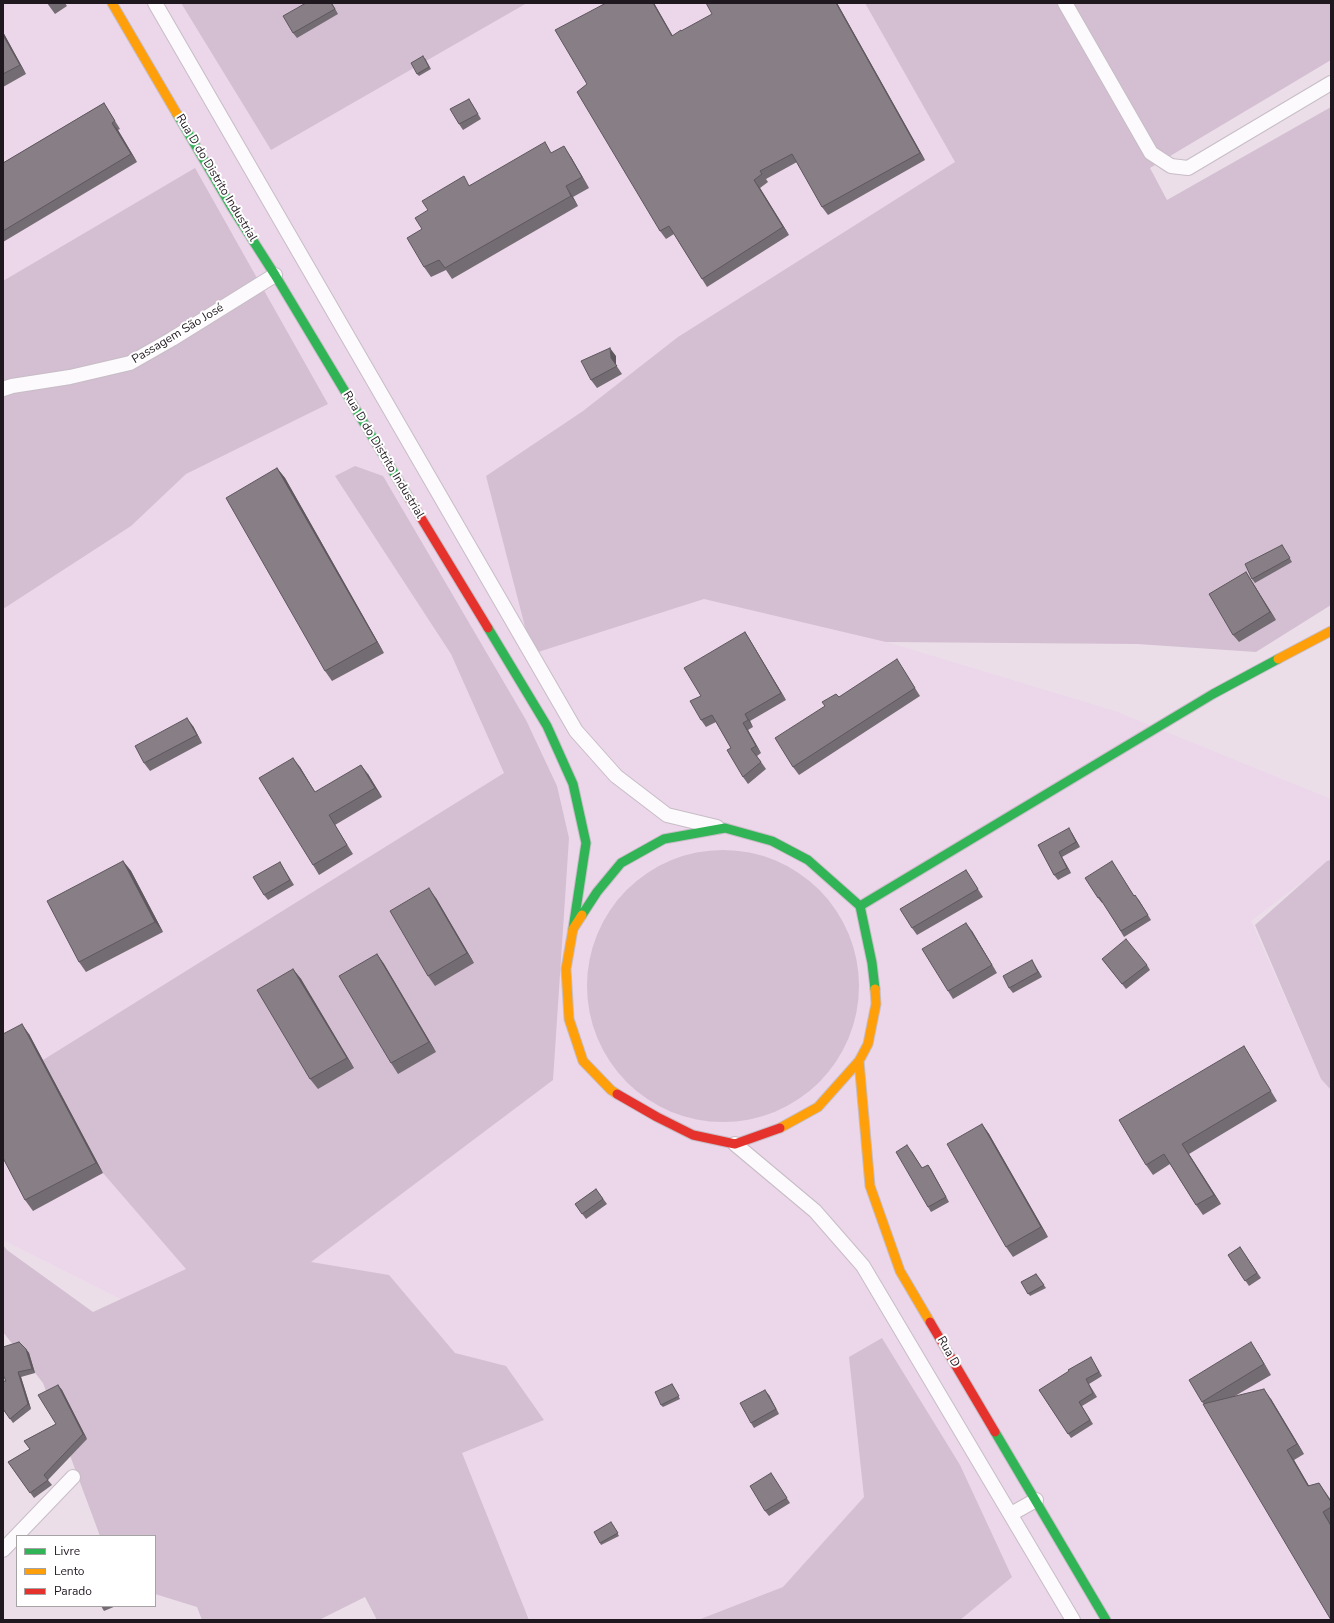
<!DOCTYPE html>
<html>
<head>
<meta charset="utf-8">
<style>
	body { margin:0 }
	#map { position:relative; width:1334px; height:1623px; overflow:hidden; background:#ebdee9; font-family:"Nunito Sans",sans-serif }
	canvas { display:block }
	.frame { position:absolute; inset:0; border:4px solid #20181f; pointer-events:none }
	.legend { position:absolute; left:16px; top:1535px; width:140px; height:72px; box-sizing:border-box; background:#fff; border:1px solid #a6a3a5; margin:0; padding:5px 7px; list-style:none; font-size:12px; color:#20181f }
	.legend li { display:flex; align-items:center; gap:8px; height:20px }
	.legend b { width:20px; border:1px solid #a6a3a5 }
</style>
</head>
<body>
<div id="map">
<canvas width="1334" height="1623"></canvas>
<div class="frame"></div>
<ul class="legend">
<li><b style="height:5px;background:#30b455"></b>Livre</li>
<li><b style="height:5px;background:#ff9f0a"></b>Lento</li>
<li><b style="height:5px;background:#e5322d"></b>Parado</li>
</ul>
</div>
<script>
const ctx = document.querySelector('canvas').getContext('2d');
ctx.lineJoin = 'round';
function paint(path, color) {
  ctx.fillStyle = color;
  ctx.fill(path, 'evenodd');
}
function poly(rows) {
  const path = new Path2D();
  for (const r of rows) {
    if (r.length === 3) {
      path.moveTo(r[0] + r[2], r[1]);
      path.arc(r[0], r[1], r[2], 0, 2 * Math.PI);
      continue;
    }
    path.moveTo(r[0], r[1]);
    for (let i = 2; i < r.length; i += 2) path.lineTo(r[i], r[i + 1]);
  }
  return path;
}
function stroke(path, color, width, dash) {
  ctx.strokeStyle = color;
  ctx.lineWidth = width;
  ctx.lineCap = dash ? 'butt' : 'round';
  ctx.setLineDash(dash || []);
  ctx.stroke(path);
}
function drawText(font, color, halo, rows, align = 'center') {
  ctx.font = font + ' "Nunito Sans",sans-serif';
  ctx.lineWidth = 4;
  ctx.setLineDash([]);
  ctx.textBaseline = 'middle';
  ctx.strokeStyle = halo;
  ctx.fillStyle = color;
  for (const [text, x, y, turn = 0] of rows) {
    ctx.save();
    ctx.translate(x, y);
    ctx.rotate((+turn || 0) * Math.PI / 180);
    ctx.textAlign = isNaN(turn) ? turn : align;
    if (halo) ctx.strokeText(text, 0, 0);
    ctx.fillText(text, 0, 0);
    ctx.restore();
  }
}
const built = poly([
	[3,3,181,3,271,150,527,3,865,3,955,162,486,476,532,654,704,599,761,604,1115,711,1331,799,1331,860,1251,921,1321,1079,1331,1090,1331,1620,531,1620,428,1453,3,1240]
]);
const green = poly([
	[181,3,527,3,271,150],
	[865,3,1331,3,1331,60,1150,168,1167,200,1331,107,1331,605,1256,652,1137,644,886,642,704,599,532,654,486,476,583,411,678,337,955,162],
	[195,168,328,404,186,474,131,526,3,609,3,281],
	[355,466,383,476,526,720,557,786,569,838,553,1080,311,1262,389,1275,455,1353,506,1366,544,1420,462,1453,529,1620,377,1620,365,1597,319,1620,202,1620,197,1607,155,1594,155,1536,100,1536,43,1383,3,1332,3,1245,7,1250,93,1312,186,1269,103,1173,43,1060,504,773,451,654,335,476],
	[723,986,136],
	[1331,860,1331,1090,1321,1079,1255,925,1327,861],
	[882,1338,960,1465,1012,1577,960,1620,698,1620,783,1587,864,1497,849,1357]
]);
const street = poly([
	[155,3,576,731,616,776,667,815,717,827],
	[1065,3,1151,153,1171,166,1188,168,1331,83],
	[3,389,12,386,70,377,130,363,172,339,275,275],
	[735,1144,815,1211,863,1266,1073,1620],
	[1011,1514,1036,1500],
	[3,1550,73,1477]
]);
const fast = poly([
	[177,114,231,206,275,275,409,498],
	[488,628,547,726,573,784,586,843,573,929],
	[725,828,772,841,808,860,860,906,872,963,875,989],
	[860,906,1213,694,1278,659],
	[582,915,597,892,621,863,664,839,725,828],
	[995,1432,1106,1620]
]);
const slow = poly([
	[112,3,177,114],
	[1278,659,1331,631],
	[582,915,573,929,566,969,569,1019,583,1061,611,1090,617,1094],
	[859,1061,870,1186,900,1271,930,1322],
	[780,1128,818,1107,859,1061,868,1044,876,1004,875,989]
]);
const jam = poly([
	[409,498,488,628],
	[617,1094,657,1117,693,1135,735,1144,780,1128],
	[930,1322,995,1432]
]);
const wall = poly([
	[47,3,65,3,67,6,55,14],
	[306,3,332,3,338,14,297,38,293,33],
	[654,3,673,36,681,31,837,3,925,160,828,215,822,207,797,162,766,179,768,182,760,188,789,235,707,287,674,234,666,239,660,231,587,84],
	[3,32,26,74,3,87],
	[425,58,431,69,419,76,417,74],
	[469,99,481,119,463,130,459,124],
	[104,103,120,129,118,130,137,162,3,242,3,163],
	[552,153,571,157,589,188,573,197,578,206,452,279,446,270,431,277,424,267,422,229,470,185],
	[616,356,616,365,622,374,597,388,591,380],
	[277,468,285,478,384,653,332,681,325,671],
	[1282,545,1292,562,1255,583,1252,579],
	[1246,572,1276,620,1239,642,1233,635],
	[745,632,750,640,786,700,750,721,753,727,748,730,761,753,757,756,766,769,748,784,743,777,731,748,716,722,706,727,701,720,701,696],
	[902,667,920,696,799,775,793,767,839,697],
	[193,726,202,743,150,771,144,763],
	[300,767,315,792,368,774,382,797,335,825,353,854,319,875,313,865],
	[1072,833,1080,847,1062,857,1071,873,1058,880,1054,875,1038,845],
	[123,861,131,871,163,932,86,972,79,962],
	[1112,861,1134,896,1139,900,1151,920,1124,937,1103,902,1102,903,1098,898],
	[280,862,294,885,268,900,264,895],
	[966,870,983,897,917,935,912,928],
	[436,898,474,963,435,986,428,976],
	[972,931,997,973,953,999,948,991],
	[377,954,384,964,436,1052,398,1074,391,1063],
	[1102,959,1147,965,1150,970,1126,989],
	[1032,960,1042,977,1013,993,1009,988],
	[293,969,301,979,354,1068,318,1089,310,1079],
	[29,1034,103,1173,33,1211,25,1200],
	[1244,1046,1277,1101,1189,1154,1221,1204,1203,1215,1196,1205,1170,1164,1153,1175,1146,1165],
	[982,1124,989,1134,1048,1237,1013,1257,1006,1247],
	[911,1150,922,1168,928,1165,949,1202,931,1212,928,1207],
	[596,1189,607,1204,586,1219,575,1204],
	[1240,1247,1261,1278,1249,1286,1228,1255],
	[1036,1274,1046,1288,1030,1296,1021,1282],
	[26,1349,29,1353,35,1373,21,1377,31,1409,13,1423,3,1409,6,1381],
	[1258,1353,1271,1375,1235,1396,1271,1399,1304,1454,1294,1460,1309,1486,1319,1483,1331,1500,1331,1521,1330,1522,1204,1404,1202,1402],
	[1094,1362,1102,1376,1089,1384,1097,1397,1082,1406,1093,1424,1071,1438,1039,1390],
	[672,1384,680,1399,663,1407,661,1405],
	[58,1385,62,1390,87,1439,48,1480,52,1485,34,1498,8,1462,30,1449,24,1441,56,1424],
	[769,1395,779,1414,754,1428,751,1423],
	[771,1473,790,1503,769,1516,765,1511],
	[613,1525,619,1536,601,1545,600,1543],
	[101,1606,116,1606,104,1611]
]);
const shadedWall = poly([
	[653,3,654,3,677,44,672,36],
	[836,3,837,3,925,160,920,153],
	[3,32,26,74,20,65,3,35],
	[112,123,118,130,137,162,131,154],
	[564,146,571,157,589,188,582,177],
	[754,180,760,188,789,235,783,227],
	[566,186,573,197,578,206,571,196],
	[610,348,616,356,616,366,611,358],
	[277,468,285,478,384,653,377,642],
	[1246,572,1276,620,1270,612],
	[745,632,750,640,786,700,781,693],
	[745,714,750,721,753,727,748,720],
	[187,718,193,726,202,743,197,735],
	[743,723,748,730,761,753,756,746],
	[293,758,300,767,321,802,315,792],
	[361,765,368,774,382,797,375,788],
	[1069,828,1072,833,1080,847,1076,842],
	[1059,852,1062,857,1071,873,1067,868],
	[123,861,131,871,163,932,155,922],
	[429,888,436,898,474,963,467,953],
	[966,923,972,931,997,973,992,965],
	[377,954,384,964,436,1052,429,1042],
	[1032,960,1035,966,1042,977,1038,972],
	[293,969,301,979,354,1068,347,1058],
	[22,1024,29,1034,103,1173,96,1163],
	[982,1124,989,1134,1048,1237,1041,1227],
	[1182,1144,1189,1154,1221,1204,1214,1195],
	[928,1165,931,1169,949,1202,946,1197],
	[1251,1342,1258,1353,1271,1375,1264,1364],
	[26,1349,29,1353,35,1373,32,1369],
	[18,1372,21,1377,31,1409,28,1404],
	[58,1385,62,1390,87,1439,83,1434],
	[1264,1389,1271,1399,1304,1454,1297,1444],
	[765,1390,769,1395,779,1414,776,1409],
	[1287,1450,1294,1460,1315,1496,1308,1486],
	[1323,1512,1330,1522,1331,1524,1331,1526]
]);
const building = poly([
	[306,3,331,3,335,9,293,33,283,16,306,3],
	[606,3,653,3,672,36,681,30,681,31,712,14,706,3,836,3,920,153,822,207,792,154,760,171,762,174,754,180,783,227,702,279,669,226,660,231,577,92,587,84,555,30,606,3],
	[3,35,20,65,3,74,3,35],
	[423,56,429,67,417,74,411,63,423,56],
	[469,99,478,114,459,124,450,109,469,99],
	[104,103,115,121,112,123,131,154,3,231,3,163,104,103],
	[545,142,551,153,564,146,582,177,566,186,571,196,445,268,439,260,424,267,407,238,422,229,415,218,428,210,422,201,464,176,469,186,545,142],
	[610,348,611,358,617,366,591,380,581,361,610,348],
	[277,468,377,642,325,671,226,498,277,468],
	[1282,545,1290,558,1252,579,1245,564,1282,545],
	[1246,572,1270,612,1233,635,1209,594,1246,572],
	[745,632,781,693,745,714,748,720,743,723,756,746,751,749,761,762,743,777,727,750,731,748,712,715,701,720,690,701,701,696,684,668,745,632],
	[897,659,915,688,793,767,775,738,825,706,822,702,836,694,839,697,897,659],
	[187,718,197,735,144,763,135,746,187,718],
	[293,758,315,792,361,765,375,788,329,815,347,845,313,865,259,778,293,758],
	[1069,828,1076,842,1059,852,1067,868,1054,875,1038,845,1069,828],
	[123,861,155,922,79,962,47,901,123,861],
	[1112,861,1134,896,1135,895,1148,915,1121,931,1099,897,1098,898,1085,878,1112,861],
	[280,862,290,880,264,895,253,877,280,862],
	[966,870,978,889,912,928,900,909,966,870],
	[429,888,467,953,428,976,390,911,429,888],
	[966,923,992,965,948,991,922,949,966,923],
	[1126,939,1147,965,1122,984,1102,959,1126,939],
	[377,954,429,1042,391,1063,339,976,377,954],
	[1032,960,1038,972,1009,988,1003,976,1032,960],
	[293,969,347,1058,310,1079,257,990,293,969],
	[22,1024,96,1163,25,1200,3,1158,3,1034,22,1024],
	[1244,1046,1271,1091,1182,1144,1214,1195,1196,1205,1164,1154,1146,1165,1119,1120,1244,1046],
	[982,1124,1041,1227,1006,1247,947,1144,982,1124],
	[907,1145,922,1168,928,1165,946,1197,928,1207,896,1152,907,1145],
	[596,1189,603,1199,582,1214,575,1204,596,1189],
	[1240,1247,1257,1273,1245,1281,1228,1255,1240,1247],
	[1036,1274,1044,1285,1028,1294,1021,1282,1036,1274],
	[19,1342,26,1349,32,1369,18,1372,28,1404,10,1419,3,1409,3,1381,6,1381,3,1375,3,1347,19,1342],
	[1251,1342,1264,1364,1202,1402,1189,1380,1251,1342],
	[1091,1357,1099,1372,1086,1379,1093,1393,1079,1402,1090,1420,1068,1434,1039,1390,1069,1371,1068,1370,1091,1357],
	[672,1384,679,1396,661,1405,655,1392,672,1384],
	[58,1385,83,1434,44,1475,48,1480,30,1493,8,1462,30,1449,24,1441,56,1424,38,1395,58,1385],
	[1264,1389,1297,1444,1287,1450,1308,1486,1319,1483,1331,1502,1331,1507,1323,1512,1331,1526,1331,1620,1203,1404,1264,1389],
	[765,1390,776,1409,751,1423,740,1403,765,1390],
	[771,1473,787,1498,765,1511,750,1486,771,1473],
	[611,1522,618,1533,600,1543,594,1532,611,1522]
]);
const streetNames = [
	["Rua D do Distrito Industrial",216,178,59],
	["Passagem São José",178,334,-31],
	["Rua D do Distrito Industrial",383,455,59],
	["Rua D",948,1352,60]
];
paint(built, '#ecd6ea');
paint(green, '#d4bed2');
stroke(street, '#c7bdc6', 16);
stroke(fast, '#c7bdc6', 11);
stroke(slow, '#c7bdc6', 11);
stroke(jam, '#c7bdc6', 11);
stroke(street, '#fcfafc', 14);
stroke(fast, '#30b455', 9);
stroke(slow, '#ff9f0a', 9);
stroke(jam, '#e5322d', 9);
paint(wall, '#746c73');
paint(shadedWall, '#5e585e');
paint(building, '#877e86');
stroke(building, '#5e585e', 1);
drawText('12px', '#20181f', '#fff', streetNames);
</script>
</body>
</html>
